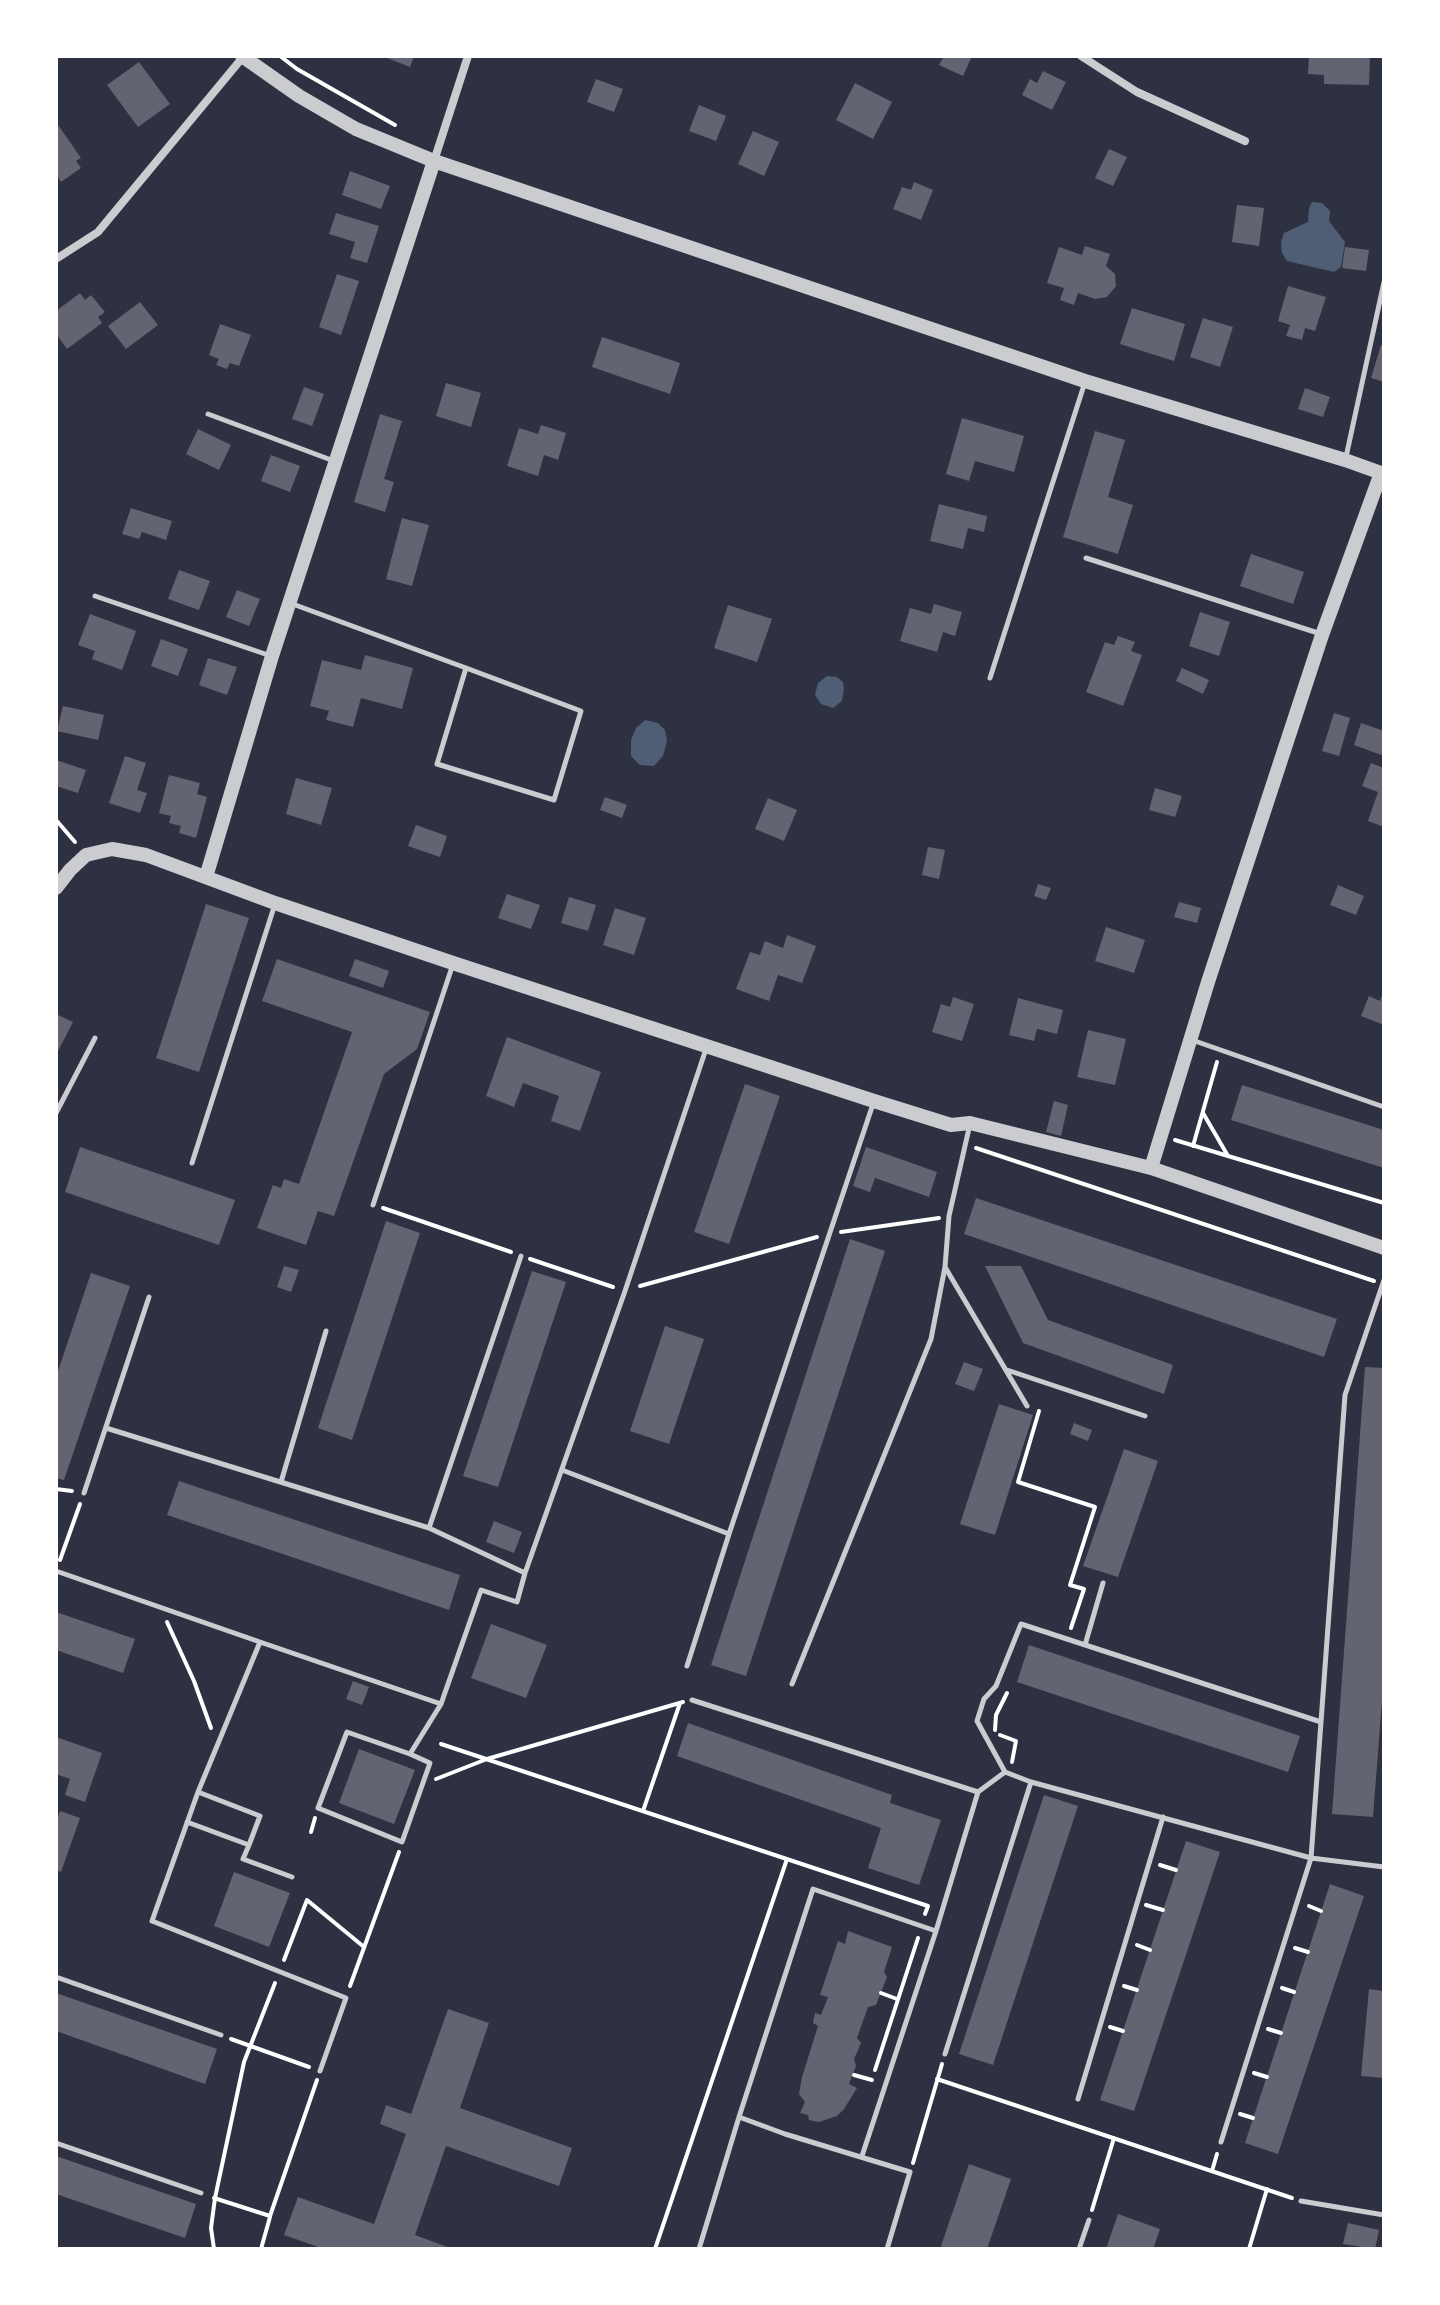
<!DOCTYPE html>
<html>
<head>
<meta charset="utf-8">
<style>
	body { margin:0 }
	#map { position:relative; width:1440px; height:2305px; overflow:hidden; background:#2d3142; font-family:Arial,sans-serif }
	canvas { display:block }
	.frame { position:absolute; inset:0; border:58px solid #fff; pointer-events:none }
</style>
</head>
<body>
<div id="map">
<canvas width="1440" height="2305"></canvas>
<div class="frame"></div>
</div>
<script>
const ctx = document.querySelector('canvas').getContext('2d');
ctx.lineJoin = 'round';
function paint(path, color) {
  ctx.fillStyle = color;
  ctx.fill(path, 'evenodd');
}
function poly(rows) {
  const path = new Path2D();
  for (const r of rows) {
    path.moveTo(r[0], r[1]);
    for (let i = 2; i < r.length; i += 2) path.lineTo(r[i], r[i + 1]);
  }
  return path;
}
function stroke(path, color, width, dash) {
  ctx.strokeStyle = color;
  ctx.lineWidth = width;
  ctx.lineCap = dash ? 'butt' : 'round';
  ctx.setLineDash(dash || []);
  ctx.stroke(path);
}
const water = poly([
	[1312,202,1322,203,1330,211,1329,221,1345,242,1341,267,1334,272,1287,261,1282,253,1281,242,1284,233,1308,222,1309,208],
	[827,676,837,677,843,682,844,688,842,701,833,708,821,704,815,695,818,683],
	[645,720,658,723,665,730,667,741,663,756,654,766,640,765,631,756,631,740,636,728]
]);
const building = poly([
	[382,56,414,56,410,67],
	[944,56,972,56,963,76,939,65],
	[1309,56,1370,56,1369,85,1324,84,1324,75,1308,74],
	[139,62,170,104,138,127,107,85],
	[1043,71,1066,82,1052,110,1022,95,1030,79,1037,83],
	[596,79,623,89,614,112,587,102],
	[855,83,892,102,873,139,836,120],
	[699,105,726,116,716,141,689,131],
	[56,122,81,158,76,161,81,168,61,182,56,174],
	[753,131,779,142,764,176,738,164],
	[1109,149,1127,157,1113,186,1095,178],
	[350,171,390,186,381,209,342,195],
	[914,182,933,190,921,220,893,209,902,187,911,190],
	[1237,205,1264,208,1259,246,1232,242],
	[336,213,379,226,367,263,350,258,355,242,329,234],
	[1085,246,1110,254,1106,266,1115,274,1116,286,1107,297,1095,299,1078,293,1074,305,1060,300,1064,288,1047,283,1059,247,1082,255],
	[1345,247,1369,250,1366,271,1342,268],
	[337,274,359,281,341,335,319,327],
	[1288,286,1326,297,1315,331,1305,328,1302,340,1286,336,1290,325,1278,321],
	[80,293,85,300,91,295,105,312,98,317,102,323,67,349,56,334,56,311],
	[140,302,158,325,126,349,108,326],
	[1132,308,1185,324,1174,361,1120,344],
	[1203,318,1233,327,1220,367,1190,357],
	[220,324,251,335,239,366,230,363,227,369,216,365,219,359,209,355],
	[602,337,680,363,670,394,592,367],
	[1381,345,1384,346,1384,382,1371,378],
	[446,383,481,393,471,427,436,416],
	[304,387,324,394,312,426,292,419],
	[1305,388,1330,397,1323,417,1298,409],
	[380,414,402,421,384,479,394,482,385,512,354,502],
	[962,418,1024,436,1014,472,975,461,969,481,946,474],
	[541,425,566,433,558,460,544,455,538,476,507,466,519,428,538,434],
	[198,429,231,445,219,470,186,454],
	[1095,431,1125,440,1108,497,1133,505,1118,554,1063,537],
	[271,455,300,466,290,492,261,481],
	[939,504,987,516,984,532,968,528,963,549,930,541],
	[131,508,172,521,166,540,142,532,139,539,122,534],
	[402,518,429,525,412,586,386,579],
	[1251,554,1304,572,1293,604,1240,586],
	[179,570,210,581,199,610,168,599],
	[237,590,260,599,249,626,226,617],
	[934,604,962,612,955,636,943,632,937,652,900,641,910,608,931,614],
	[728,605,772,619,757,662,714,648],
	[1200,612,1230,622,1219,656,1189,646],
	[90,614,136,631,122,670,92,659,95,651,78,645],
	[1118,636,1135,642,1131,651,1142,655,1123,706,1086,692,1105,642,1114,645],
	[161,639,188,649,178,676,151,666],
	[365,655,413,668,402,709,361,698,353,727,326,720,329,711,310,706,322,660,361,670],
	[208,658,237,667,227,695,199,685],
	[1182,668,1209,680,1203,694,1176,681],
	[63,706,104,715,98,740,57,731],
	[1334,713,1350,718,1339,756,1322,751],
	[1361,723,1384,731,1384,756,1354,745],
	[125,756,146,763,137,790,147,793,140,813,109,803],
	[56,760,86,770,78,793,56,786],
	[1371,763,1384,768,1384,827,1368,821,1378,792,1362,786],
	[169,775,200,783,197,794,207,797,196,838,179,833,181,826,169,823,171,816,159,813],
	[296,778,332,788,321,825,286,814],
	[1155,788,1182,796,1175,817,1149,810],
	[605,797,627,805,622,818,600,810],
	[768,798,797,810,784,841,755,829],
	[416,825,447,836,440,857,408,846],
	[928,847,945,850,939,879,922,875],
	[1038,884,1051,888,1046,900,1034,896],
	[1338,885,1364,896,1356,915,1330,905],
	[507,894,540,905,531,929,498,918],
	[569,897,596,905,588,931,561,923],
	[1179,902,1201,908,1197,923,1174,917],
	[206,904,249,918,199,1072,156,1058],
	[615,908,646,918,634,955,603,945],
	[1106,927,1145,940,1134,973,1095,961],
	[787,935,816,946,802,983,778,975,769,1001,736,989,750,952,760,955,765,941,783,948],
	[277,959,430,1012,417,1049,384,1074,334,1216,318,1211,306,1245,257,1228,273,1185,281,1188,284,1179,299,1184,352,1032,262,1001],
	[355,959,389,971,383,988,349,976],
	[1384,990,1384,1025,1361,1016,1369,996,1380,1001],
	[953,997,974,1004,962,1041,932,1032,941,1004,950,1007],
	[1018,998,1063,1010,1057,1034,1037,1029,1034,1041,1009,1035],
	[56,1014,73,1022,56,1055],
	[1088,1030,1126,1039,1115,1085,1077,1077],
	[507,1037,601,1072,580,1131,551,1121,559,1096,523,1083,514,1107,486,1096],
	[745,1084,780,1096,729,1244,694,1232],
	[1242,1085,1384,1130,1384,1168,1231,1120],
	[1054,1101,1068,1105,1061,1136,1046,1132],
	[80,1147,235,1200,219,1245,65,1192],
	[866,1147,937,1172,929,1197,875,1178,870,1192,853,1186],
	[976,1198,1337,1319,1324,1357,964,1234],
	[386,1221,420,1233,352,1440,318,1428],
	[850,1239,885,1251,746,1676,711,1665],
	[284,1266,299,1270,291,1292,277,1287],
	[985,1266,1021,1266,1048,1320,1173,1365,1164,1394,1023,1343],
	[532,1271,566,1282,498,1487,463,1476],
	[91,1273,130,1286,64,1480,56,1478,56,1377],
	[665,1326,704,1339,669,1444,630,1431],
	[964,1362,983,1369,974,1391,955,1384],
	[1365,1367,1384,1368,1384,1675,1373,1817,1332,1814],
	[999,1404,1033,1415,995,1535,960,1524],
	[1074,1423,1092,1430,1088,1441,1070,1434],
	[1124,1449,1158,1461,1118,1577,1083,1566],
	[179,1481,460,1575,449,1610,167,1515],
	[494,1521,522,1532,514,1553,486,1542],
	[56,1612,135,1639,123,1673,56,1650],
	[491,1624,547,1645,526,1698,471,1678],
	[1029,1645,1300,1736,1288,1772,1017,1682],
	[353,1681,369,1687,362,1705,346,1699],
	[688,1723,892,1795,890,1803,941,1820,919,1885,868,1868,881,1828,677,1756],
	[56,1737,102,1753,85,1802,65,1795,70,1779,56,1774],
	[359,1749,415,1770,394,1824,339,1803],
	[1044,1795,1078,1806,993,2065,959,2054],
	[60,1811,80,1818,61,1872,56,1870,56,1823],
	[1186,1841,1220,1852,1134,2111,1100,2100],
	[234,1872,290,1893,269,1947,214,1926],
	[1330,1884,1364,1896,1278,2154,1245,2143],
	[848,1931,892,1947,884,1972,887,1977,876,2005,868,2007,857,2038,861,2043,854,2059,856,2066,849,2084,857,2088,844,2109,837,2116,819,2122,809,2120,808,2115,800,2113,805,2102,799,2094,802,2077,818,2026,813,2023,815,2013,821,2015,828,1997,820,1995,838,1941,845,1944],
	[1369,1989,1384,1991,1384,2078,1361,2076],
	[56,1993,217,2049,205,2084,56,2031],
	[448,2009,489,2023,460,2108,572,2148,559,2186,446,2146,415,2235,453,2249,324,2249,284,2235,298,2197,374,2224,406,2134,380,2124,386,2105,411,2114],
	[56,2156,196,2204,185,2238,56,2194],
	[969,2164,1011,2179,987,2249,940,2249],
	[1118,2214,1160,2229,1153,2249,1106,2249],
	[1348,2223,1379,2230,1375,2249,1343,2244]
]);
const path = poly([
	[280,56,297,69,395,125],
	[56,820,75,842],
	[1203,1113,1228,1156],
	[1175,1140,1384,1203],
	[1193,1146,1217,1062],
	[976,1148,1374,1281],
	[383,1208,511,1252],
	[841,1232,939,1218],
	[530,1259,613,1287],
	[640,1286,817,1237],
	[1039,1411,1018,1482,1095,1507,1070,1585,1084,1589,1071,1628],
	[56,1489,72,1491],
	[60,1560,80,1504],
	[167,1622,194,1681,211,1728],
	[995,1730,996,1715,1007,1693],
	[1000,1735,1016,1741,1012,1762],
	[441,1744,928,1906,925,1914],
	[436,1779,487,1759,683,1702],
	[643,1811,680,1703],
	[311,1832,315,1818],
	[1160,1865,1176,1870],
	[1146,1905,1163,1910],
	[1309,1906,1321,1911],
	[1137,1945,1150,1950],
	[1295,1948,1308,1952],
	[284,1960,307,1900,364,1947],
	[350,1986,399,1852],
	[1124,1986,1137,1990],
	[1282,1988,1294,1992],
	[881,1993,897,1999],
	[1110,2027,1123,2031],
	[1268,2029,1281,2033],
	[231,2039,309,2067],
	[875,2070,918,1938],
	[1254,2073,1267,2077],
	[854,2075,872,2080],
	[937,2079,1292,2198],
	[1240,2114,1253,2118],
	[913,2163,942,2064],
	[1212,2171,1217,2154],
	[214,2198,270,2216,317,2080],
	[1092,2210,1114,2138],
	[214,2249,211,2228,215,2198,244,2062,275,1983],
	[261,2249,270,2217],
	[655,2249,787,1859],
	[1249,2249,1267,2189]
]);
const service = poly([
	[208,414,334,461],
	[1346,457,1384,282],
	[1086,558,1321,634],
	[95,596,271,656],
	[290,603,466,668,581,711,554,800,437,764,466,668],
	[990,678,1085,382],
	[1192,1040,1384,1107],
	[56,1113,95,1038],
	[970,1124,949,1216,945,1267,1027,1406],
	[192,1163,275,904],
	[373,1205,453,964],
	[1007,1370,1145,1416],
	[106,1428,429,1528,525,1573,625,1291,706,1049],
	[562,1470,729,1534],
	[281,1482,326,1331],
	[84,1493,149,1297],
	[429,1528,521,1256],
	[56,1571,260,1642],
	[1085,1645,1103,1583],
	[687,1666,729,1534,874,1101],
	[792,1684,931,1339,945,1267],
	[692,1700,978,1792],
	[1321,1722,1021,1624,996,1686,984,1699,977,1721,1005,1772,1031,1782,1311,1858,1384,1867],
	[410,1754,430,1763,402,1842,318,1808,347,1732,410,1754,441,1704],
	[187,1822,249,1845,260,1816,198,1792],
	[249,1845,243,1859,292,1877],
	[56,1977,221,2035],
	[945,2054,1031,1782],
	[320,2071,346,1998,152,1921,198,1792,260,1642,441,1704,481,1590,517,1602,525,1573],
	[1078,2099,1163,1817],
	[1221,2142,1311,1858,1345,1395,1384,1280],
	[56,2143,201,2193],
	[862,2156,936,1931,978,1792,1005,1772],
	[1301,2201,1384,2215],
	[699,2249,739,2117],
	[887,2249,910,2172,785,2134,739,2117,813,1889,936,1931],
	[1079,2249,1089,2220]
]);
const minor = poly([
	[1081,56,1137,92,1245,141],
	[434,161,468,56],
	[56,259,98,232,243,57]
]);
const tertiary = poly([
	[242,56,299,96,356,129,434,161,1085,381,1345,460,1384,474],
	[206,877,272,656,434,161],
	[56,888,70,870,86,855,112,849,146,855,275,903,453,963,874,1101,951,1125,970,1123,1151,1168,1384,1248],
	[1151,1168,1208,982,1322,635,1381,473]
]);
paint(water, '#4f5d75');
paint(building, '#626471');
stroke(path, '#fff', 4);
stroke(service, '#caccd0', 5);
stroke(minor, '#caccd0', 8);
stroke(tertiary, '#caccd0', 14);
</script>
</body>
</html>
